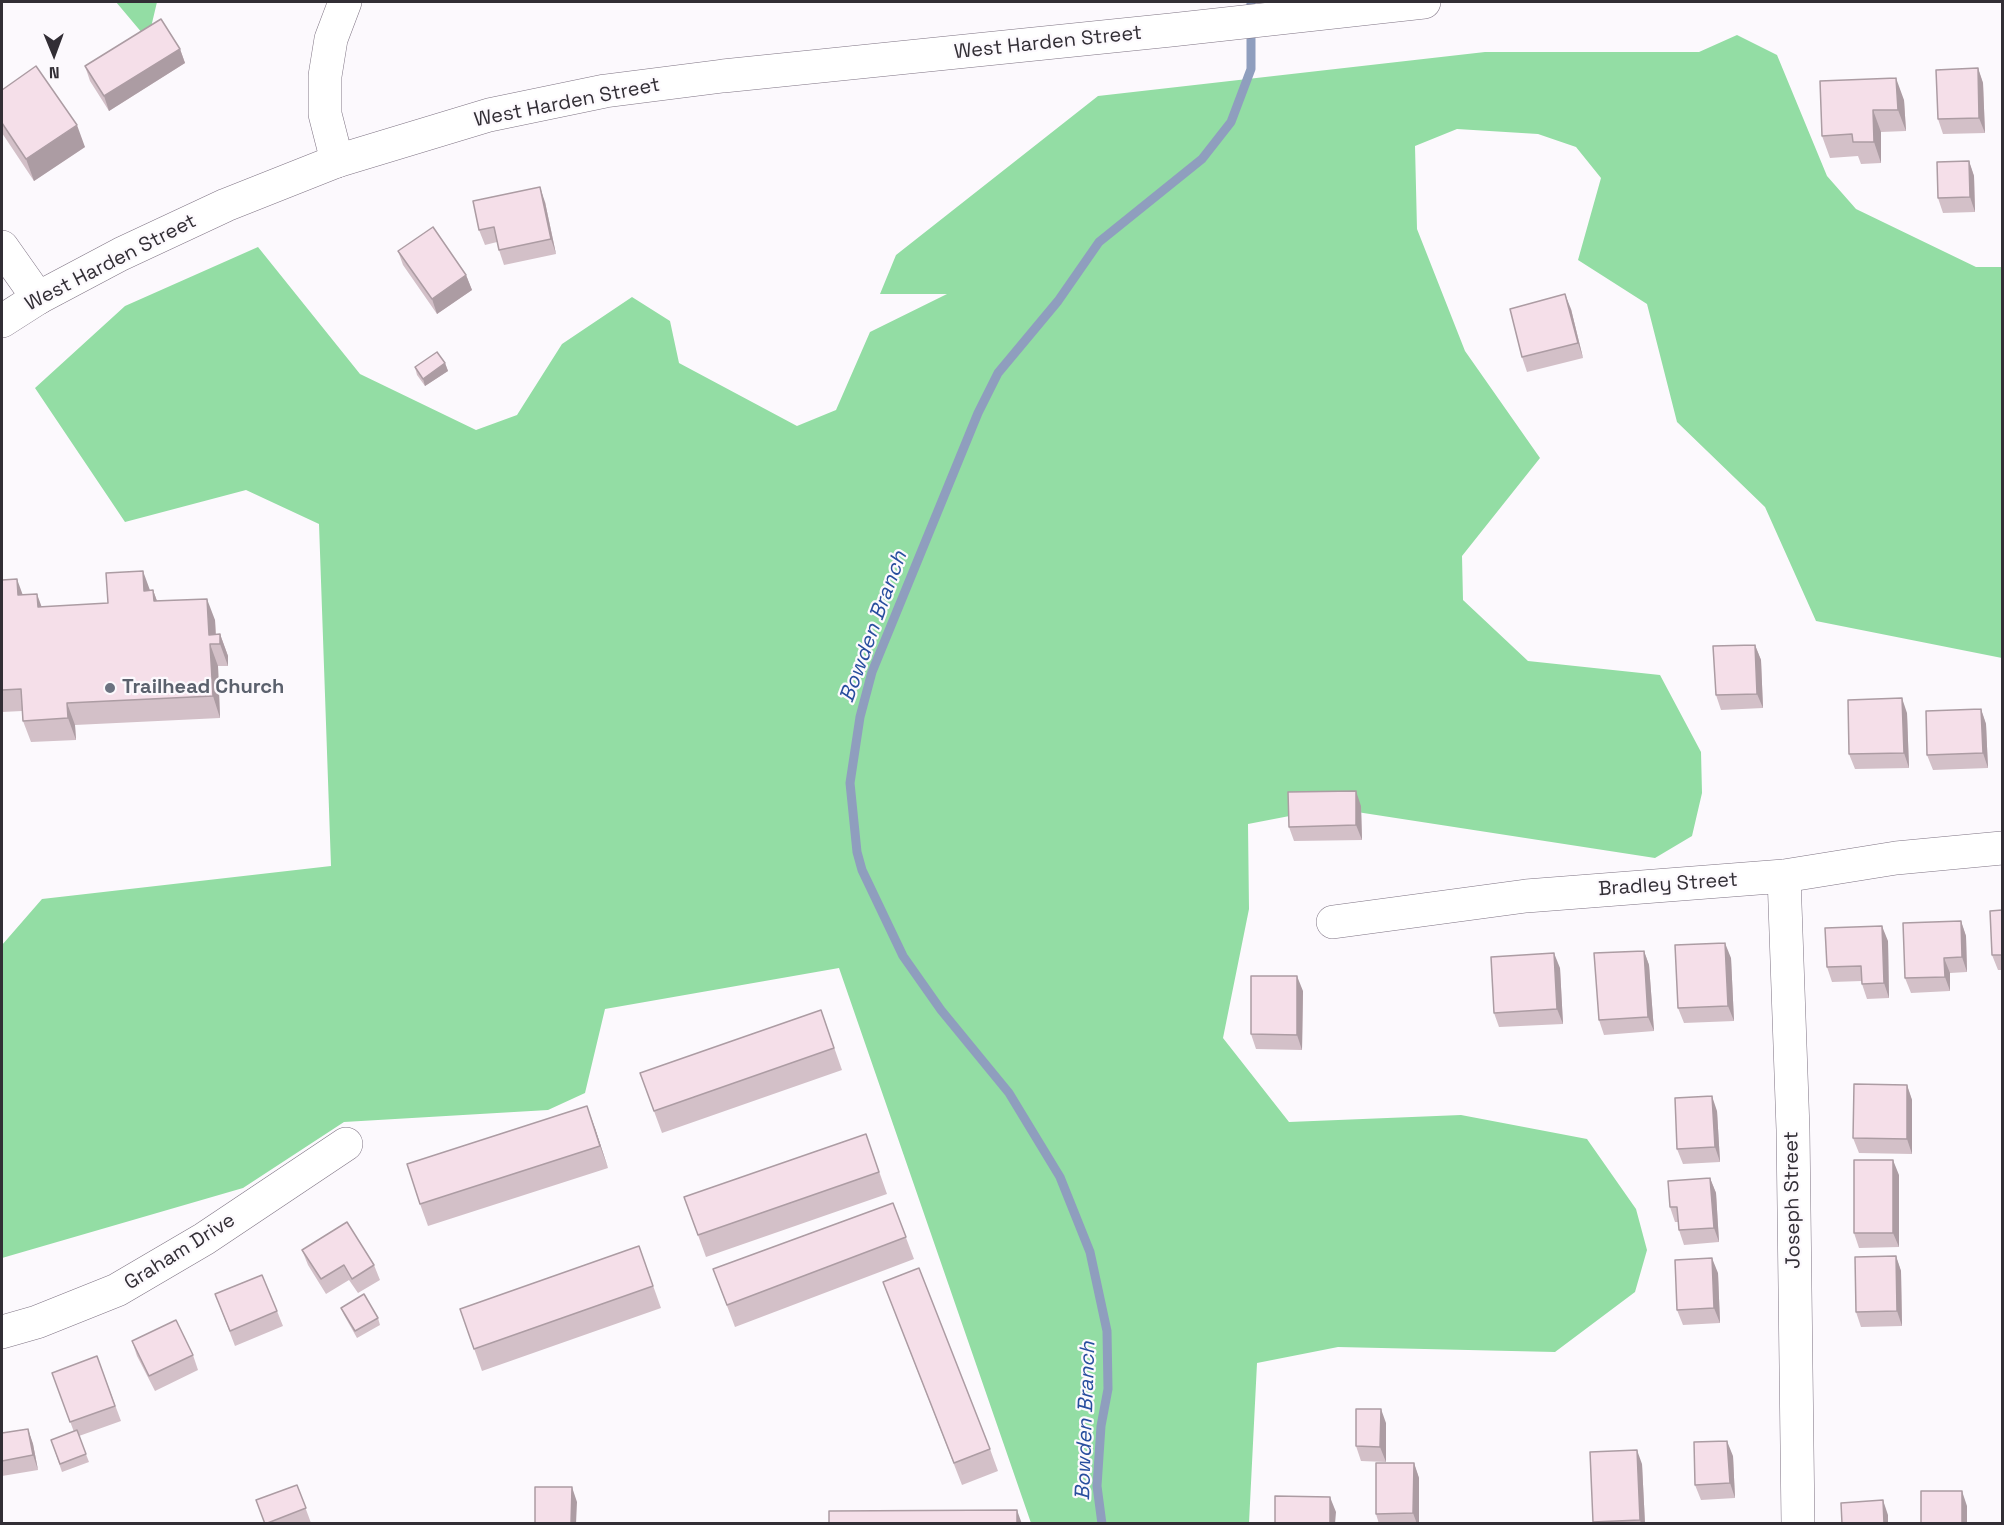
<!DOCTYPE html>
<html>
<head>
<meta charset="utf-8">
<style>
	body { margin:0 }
	#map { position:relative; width:2004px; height:1525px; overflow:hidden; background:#fcf9fd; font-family:"Space Grotesk",sans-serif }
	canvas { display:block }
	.frame { position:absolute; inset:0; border:3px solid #322e35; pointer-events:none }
	.north { position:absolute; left:24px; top:24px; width:60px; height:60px; -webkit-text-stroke:4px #fcf9fd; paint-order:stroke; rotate:179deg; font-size:16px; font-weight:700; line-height:24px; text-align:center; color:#322e35 }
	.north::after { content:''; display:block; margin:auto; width:21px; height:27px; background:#322e35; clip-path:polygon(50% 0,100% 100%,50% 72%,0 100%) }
</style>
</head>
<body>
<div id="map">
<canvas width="2004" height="1525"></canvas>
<div class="frame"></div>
<div class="north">N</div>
</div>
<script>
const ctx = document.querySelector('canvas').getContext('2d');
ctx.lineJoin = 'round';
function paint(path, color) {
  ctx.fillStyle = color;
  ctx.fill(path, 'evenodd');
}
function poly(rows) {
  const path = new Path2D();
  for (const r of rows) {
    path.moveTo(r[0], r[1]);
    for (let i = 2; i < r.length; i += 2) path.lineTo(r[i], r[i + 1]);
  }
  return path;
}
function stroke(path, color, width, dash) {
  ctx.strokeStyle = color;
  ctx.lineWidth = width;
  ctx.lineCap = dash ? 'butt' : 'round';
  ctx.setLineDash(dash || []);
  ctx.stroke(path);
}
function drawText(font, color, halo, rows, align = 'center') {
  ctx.font = font + ' "Space Grotesk",sans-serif';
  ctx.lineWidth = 4.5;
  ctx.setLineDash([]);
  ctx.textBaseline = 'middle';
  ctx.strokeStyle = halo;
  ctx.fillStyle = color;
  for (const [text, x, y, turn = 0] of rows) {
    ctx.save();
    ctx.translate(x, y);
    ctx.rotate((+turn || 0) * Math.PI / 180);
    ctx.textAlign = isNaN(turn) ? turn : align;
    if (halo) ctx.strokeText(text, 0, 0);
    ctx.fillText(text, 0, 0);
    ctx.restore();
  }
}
const forest = poly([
	[116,2,157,2,148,40],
	[1737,35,1777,55,1827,176,1856,209,1976,267,2002,267,2002,658,1816,621,1765,507,1677,422,1647,304,1578,260,1601,178,1576,147,1538,134,1457,129,1415,146,1417,229,1465,351,1540,458,1462,556,1463,600,1528,661,1660,675,1701,752,1702,793,1692,836,1655,858,1331,808,1248,824,1249,909,1223,1038,1289,1122,1461,1115,1587,1139,1636,1209,1647,1250,1635,1292,1555,1352,1338,1347,1257,1363,1249,1523,1031,1523,839,968,605,1009,585,1093,548,1110,344,1122,243,1188,2,1258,2,945,42,899,331,866,319,524,246,490,125,522,35,388,125,306,258,247,360,374,476,430,517,415,562,344,632,297,670,321,679,363,797,426,836,410,870,332,947,294,880,294,896,255,1098,96,1485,52,1699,52]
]);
const stream = poly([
	[1102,1524,1097,1486,1101,1426,1108,1389,1107,1331,1090,1252,1060,1177,1009,1093,941,1010,903,956,862,870,857,852,850,783,860,717,872,672,978,413,998,373,1058,301,1099,242,1202,159,1231,122,1251,69,1251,2]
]);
const street = poly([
	[337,161,325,114,325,76,331,39,345,2],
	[2,247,38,298],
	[1784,876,1793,1130,1798,1524],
	[1333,922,1526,896,1784,876,1896,858,2002,848],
	[2,1332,37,1322,117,1290,204,1239,346,1144]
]);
const secondary = poly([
	[2,321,38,298,121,254,226,205,337,161,489,115,605,91,723,76,1171,30,1424,2]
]);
const wall = poly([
	[180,49,185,63,109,111,90,81,85,66],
	[1978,68,1983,83,1985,133,1943,134,1938,119],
	[1820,81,1904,100,1906,131,1881,132,1881,163,1861,164,1858,156,1830,158,1822,136],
	[2,90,85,147,34,181,2,133],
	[1969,161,1974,176,1975,212,1943,213,1938,198],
	[545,202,556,254,504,265,499,250,497,242,485,245,479,230],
	[398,251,466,275,472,290,437,314,403,265],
	[1571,309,1583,358,1527,372,1522,357],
	[445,363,448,371,425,386,417,375,415,367],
	[2,580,41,607,108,603,153,590,157,601,215,620,216,634,220,634,228,656,228,666,218,666,220,718,75,725,76,740,31,742,23,721,22,711,2,712],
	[1755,645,1761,660,1763,708,1721,710,1716,695],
	[1981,709,1986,724,1988,768,1933,770,1927,755],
	[1907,713,1909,768,1855,769,1849,754],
	[1361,806,1362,840,1294,841,1289,827],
	[2002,910,2002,970,1998,970,1992,955],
	[1961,921,1966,936,1967,972,1950,973,1950,991,1911,993,1905,978],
	[1888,941,1889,998,1867,999,1862,984,1862,981,1832,982,1827,967],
	[1644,951,1649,965,1654,1031,1604,1035,1599,1020],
	[1731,958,1734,1021,1684,1023,1678,1008],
	[1560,968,1563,1024,1499,1027,1494,1013],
	[1303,991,1302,1050,1256,1049,1251,1034],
	[821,1010,842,1070,662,1133,640,1073],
	[1907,1085,1912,1100,1912,1154,1859,1153,1853,1138],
	[1717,1111,1720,1162,1683,1164,1677,1149],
	[595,1128,608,1168,428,1226,420,1204],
	[866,1134,887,1194,706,1257,684,1197],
	[1899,1175,1899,1247,1859,1248,1854,1233],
	[1710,1178,1716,1193,1719,1242,1684,1245,1679,1230,1678,1222,1675,1222,1670,1207],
	[893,1203,914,1259,735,1327,713,1269],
	[639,1246,661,1308,482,1371,460,1309],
	[302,1250,374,1265,380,1280,358,1293,349,1280,326,1294,308,1265],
	[1896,1256,1901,1271,1902,1326,1861,1327,1856,1312],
	[1718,1273,1720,1323,1683,1325,1677,1310],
	[883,1282,990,1449,998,1471,962,1485],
	[215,1294,277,1311,283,1326,235,1346],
	[341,1308,378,1318,380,1325,357,1338,344,1315],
	[132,1341,193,1355,198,1370,155,1391,137,1356],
	[97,1356,121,1421,79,1436,89,1462,62,1472,51,1440,74,1432,52,1373],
	[1386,1423,1386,1462,1361,1461,1356,1446],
	[28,1429,33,1444,38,1470,2,1476,2,1433],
	[1733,1456,1735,1498,1701,1500,1695,1485],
	[1414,1463,1419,1478,1419,1524,1379,1524,1376,1514],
	[1642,1464,1645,1524,1593,1524,1593,1522],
	[297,1485,311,1523,265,1524]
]);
const shadedWall = poly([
	[180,49,185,63,109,111,104,96],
	[1978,68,1983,83,1985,133,1979,118],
	[1896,78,1904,100,1906,131,1898,110],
	[1873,110,1881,132,1881,163,1874,142],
	[77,125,85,147,34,181,26,159],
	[1969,161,1974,176,1975,212,1970,197],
	[540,187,545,202,556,254,551,239],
	[466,275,472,290,437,314,432,299],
	[1565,294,1571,309,1583,358,1578,343],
	[445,363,448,371,425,386,423,379],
	[143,571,151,593,144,591],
	[17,579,25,601,18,595],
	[153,590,161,612,154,601],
	[37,594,45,616,38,607],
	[207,599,215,620,216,644,209,635],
	[220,634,228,656,228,666,220,644],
	[210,644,218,666,220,718,213,696],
	[1755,645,1761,660,1763,708,1757,694],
	[1902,698,1907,713,1909,768,1904,753],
	[67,703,75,725,76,740,68,718],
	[1981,709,1986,724,1988,768,1983,753],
	[1356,791,1361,806,1362,840,1356,825],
	[1961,921,1966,936,1967,972,1962,957],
	[1882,926,1888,941,1889,998,1884,983],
	[1725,943,1731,958,1734,1021,1728,1006],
	[1644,951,1649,965,1654,1031,1648,1017],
	[1554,953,1560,968,1563,1024,1557,1009],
	[1944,958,1950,973,1950,991,1945,977],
	[1297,976,1303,991,1302,1050,1297,1035],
	[1907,1085,1912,1100,1912,1154,1907,1139],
	[1712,1096,1717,1111,1720,1162,1715,1147],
	[587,1106,595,1128,608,1168,600,1146],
	[1893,1160,1899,1175,1899,1247,1893,1233],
	[1710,1178,1716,1193,1719,1242,1714,1228],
	[1896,1256,1901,1271,1902,1326,1897,1311],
	[1712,1258,1718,1273,1720,1323,1714,1308],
	[1381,1409,1386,1423,1386,1462,1380,1447],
	[28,1429,33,1444,38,1470,33,1455],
	[1727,1441,1733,1456,1735,1498,1730,1483],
	[1637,1450,1642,1464,1645,1524,1641,1524,1640,1520],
	[1414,1463,1419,1478,1419,1524,1417,1524,1413,1513],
	[572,1487,577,1502,576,1524,571,1524],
	[1962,1491,1967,1506,1967,1524,1962,1524],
	[1330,1497,1336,1512,1335,1524,1330,1524],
	[1883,1500,1888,1515,1888,1524,1884,1524],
	[1017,1510,1022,1524,1017,1524]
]);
const building = poly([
	[161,19,180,49,104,96,85,66,161,19],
	[36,66,77,125,26,159,2,123,2,90,36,66],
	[1978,68,1979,118,1938,119,1936,70,1978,68],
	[1896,78,1898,110,1873,110,1874,142,1853,142,1852,134,1822,136,1820,81,1896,78],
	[1969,161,1970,197,1938,198,1937,162,1969,161],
	[540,187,551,239,499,250,494,227,479,230,473,201,540,187],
	[433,227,466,275,432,299,398,251,433,227],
	[1565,294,1578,343,1522,357,1510,309,1565,294],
	[437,352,445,363,423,379,415,367,437,352],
	[143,571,144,591,153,590,154,601,207,599,209,635,220,634,220,644,210,644,213,696,67,703,68,718,23,721,21,689,2,690,2,580,17,579,18,595,37,594,38,607,108,603,106,573,143,571],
	[1755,645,1757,694,1716,695,1713,646,1755,645],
	[1902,698,1904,753,1849,754,1848,700,1902,698],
	[1981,709,1983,753,1927,755,1926,711,1981,709],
	[1356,791,1356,825,1289,827,1288,792,1356,791],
	[2002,910,2002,955,1992,955,1990,911,2002,910],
	[1961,921,1962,957,1944,958,1945,977,1905,978,1903,923,1961,921],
	[1882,926,1884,983,1862,984,1861,966,1827,967,1825,928,1882,926],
	[1725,943,1728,1006,1678,1008,1675,945,1725,943],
	[1644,951,1648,1017,1599,1020,1594,953,1644,951],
	[1554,953,1557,1009,1494,1013,1491,957,1554,953],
	[1251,976,1297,976,1297,1035,1251,1034,1251,976],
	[821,1010,834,1048,654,1111,640,1073,821,1010],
	[1854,1084,1907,1085,1907,1139,1853,1138,1854,1084],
	[1712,1096,1715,1147,1677,1149,1675,1098,1712,1096],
	[587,1106,600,1146,420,1204,407,1164,587,1106],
	[866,1134,879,1172,698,1235,684,1197,866,1134],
	[1854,1160,1893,1160,1893,1233,1854,1233,1854,1160],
	[1710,1178,1714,1228,1679,1230,1677,1207,1670,1207,1668,1181,1710,1178],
	[893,1203,906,1237,727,1305,713,1269,893,1203],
	[347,1222,374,1265,352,1279,344,1265,321,1279,302,1250,347,1222],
	[639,1246,653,1286,474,1349,460,1309,639,1246],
	[1896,1256,1897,1311,1856,1312,1855,1257,1896,1256],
	[1712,1258,1714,1308,1677,1310,1675,1260,1712,1258],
	[919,1268,990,1449,954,1463,883,1282,919,1268],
	[262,1275,277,1311,230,1331,215,1294,262,1275],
	[364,1294,378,1318,355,1331,341,1308,364,1294],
	[176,1320,193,1355,149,1376,132,1341,176,1320],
	[97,1356,115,1406,70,1422,52,1373,97,1356],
	[1356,1409,1381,1409,1380,1447,1356,1446,1356,1409],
	[28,1429,33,1455,2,1461,2,1433,28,1429],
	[77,1430,86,1454,60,1464,51,1440,77,1430],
	[1727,1441,1730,1483,1695,1485,1694,1442,1727,1441],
	[1637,1450,1640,1520,1593,1522,1590,1452,1637,1450],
	[1376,1463,1414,1463,1413,1513,1376,1514,1376,1463],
	[297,1485,306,1508,265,1524,256,1500,297,1485],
	[535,1487,572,1487,571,1524,535,1524,535,1487],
	[1921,1491,1962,1491,1962,1524,1921,1524,1921,1491],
	[1275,1496,1330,1497,1330,1524,1275,1524,1275,1496],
	[1883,1500,1884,1524,1842,1524,1841,1503,1883,1500],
	[1017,1510,1017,1524,829,1524,829,1511,1017,1510]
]);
const markers = [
	[110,688,6,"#6b7280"]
];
const streetNames = [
	["West Harden Street",1048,43,-6],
	["West Harden Street",567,103,-11],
	["West Harden Street",111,263,-27],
	["Bradley Street",1668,885,-4],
	["Joseph Street",1793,1200,-91],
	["Graham Drive",180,1252,-32]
];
const worshipNames = [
	["Trailhead Church",122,688]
];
const waterNames = [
	["Bowden Branch",874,627,-70],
	["Bowden Branch",1086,1421,-88]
];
paint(forest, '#93dda4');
stroke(stream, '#8f9ebe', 9);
stroke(street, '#7e7383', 34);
stroke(secondary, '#7e7383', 34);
stroke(street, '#fff', 33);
stroke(secondary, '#fff', 33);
paint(wall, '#d3c0c8');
paint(shadedWall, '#ac9ca3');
paint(building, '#f5dfe9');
stroke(building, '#ac9ca3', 1.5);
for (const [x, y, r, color] of markers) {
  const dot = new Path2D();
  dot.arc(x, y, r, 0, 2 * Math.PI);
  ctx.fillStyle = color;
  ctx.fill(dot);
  stroke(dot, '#fcf9fd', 2);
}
drawText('20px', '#322e35', '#fcf9fd', streetNames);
drawText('bold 20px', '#5b616d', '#fcf9fd', worshipNames, 'left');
drawText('italic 21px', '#284e9e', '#fcf9fd', waterNames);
</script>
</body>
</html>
